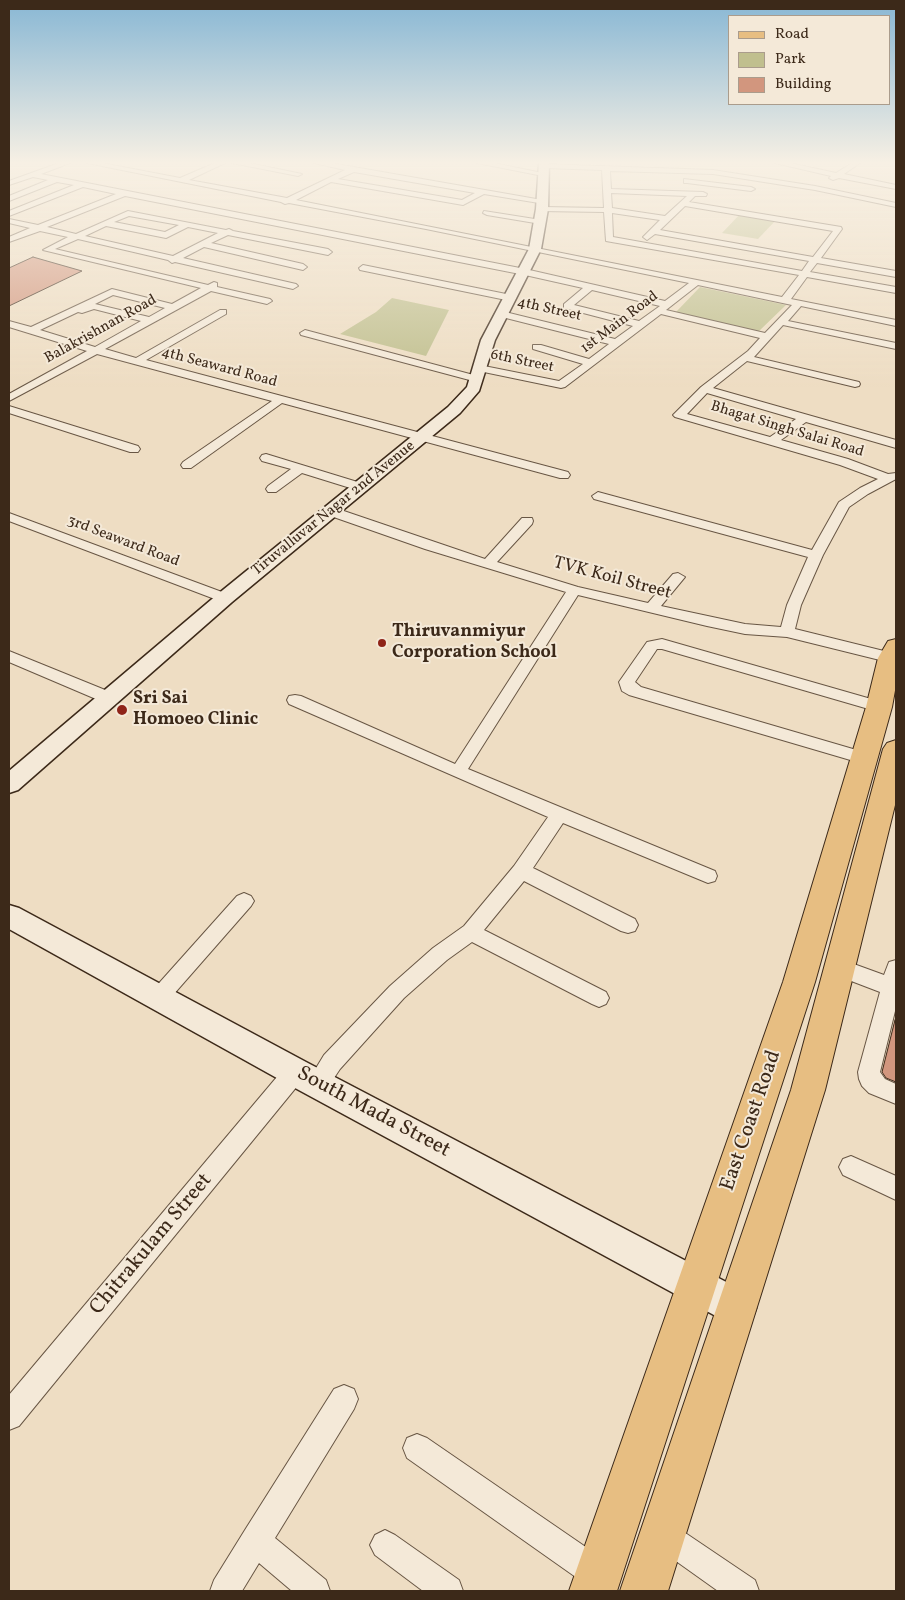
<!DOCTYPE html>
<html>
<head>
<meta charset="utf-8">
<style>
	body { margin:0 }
	#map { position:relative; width:905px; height:1600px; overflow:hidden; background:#eeddc3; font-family:Vollkorn,serif }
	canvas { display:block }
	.frame { position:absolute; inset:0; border:10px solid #3c2919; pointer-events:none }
	.legend { position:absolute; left:728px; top:15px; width:162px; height:90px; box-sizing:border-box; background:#f4e9d8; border:1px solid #aa9c8c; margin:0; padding:6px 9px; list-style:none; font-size:15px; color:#3c2919 }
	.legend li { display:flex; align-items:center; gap:10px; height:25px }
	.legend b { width:25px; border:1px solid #aa9c8c }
</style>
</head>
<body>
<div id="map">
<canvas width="905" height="1600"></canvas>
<div class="frame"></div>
<ul class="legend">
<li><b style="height:6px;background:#e7be82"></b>Road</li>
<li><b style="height:14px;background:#c0bf8e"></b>Park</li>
<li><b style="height:14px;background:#d2967e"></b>Building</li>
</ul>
</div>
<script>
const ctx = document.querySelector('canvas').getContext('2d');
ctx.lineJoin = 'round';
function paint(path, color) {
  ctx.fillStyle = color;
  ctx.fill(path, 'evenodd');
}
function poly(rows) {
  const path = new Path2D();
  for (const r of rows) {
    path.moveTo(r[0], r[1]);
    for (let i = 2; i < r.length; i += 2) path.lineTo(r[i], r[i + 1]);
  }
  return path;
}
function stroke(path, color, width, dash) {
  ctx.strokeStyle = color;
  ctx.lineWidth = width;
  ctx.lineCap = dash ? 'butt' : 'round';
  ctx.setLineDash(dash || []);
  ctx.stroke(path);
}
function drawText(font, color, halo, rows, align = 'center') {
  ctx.font = font + ' Vollkorn,serif';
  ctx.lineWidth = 4;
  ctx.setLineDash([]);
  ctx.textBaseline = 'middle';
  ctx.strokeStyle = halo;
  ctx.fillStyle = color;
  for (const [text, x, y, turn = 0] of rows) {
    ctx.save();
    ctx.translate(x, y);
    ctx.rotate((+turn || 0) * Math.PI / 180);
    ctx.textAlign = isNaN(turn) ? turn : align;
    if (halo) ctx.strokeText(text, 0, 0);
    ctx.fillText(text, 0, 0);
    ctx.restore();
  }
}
const green = poly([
	[741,213,777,219,758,239,722,233],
	[700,287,786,305,758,332,676,312],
	[392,298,449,310,426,356,340,334,376,312]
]);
const building = poly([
	[33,257,82,271,9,306,9,268,33,257],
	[895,1020,896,1020,896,1082,886,1078,882,1072,895,1020]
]);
const street = poly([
	[59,163,70,163,41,174,525,269,665,301,689,283,426,229,289,203,285,204,281,202,87,163,102,163,180,178,215,163,225,163,189,180,287,198,345,170,314,163,331,163,542,200,545,200,545,204,484,194,463,205,331,182,296,200,782,297,799,275,606,241,604,212,539,211,539,207,542,207,604,208,602,170,544,168,540,166,544,164,713,170,815,186,896,203,896,207,815,190,713,174,610,171,611,189,703,192,707,194,706,196,695,196,689,202,841,227,842,229,821,258,896,271,896,277,817,263,810,272,896,287,896,293,807,277,791,299,896,320,896,326,801,306,788,321,896,343,896,349,783,325,754,357,859,382,860,384,859,386,855,387,747,361,713,388,896,440,896,448,806,422,781,440,848,459,888,474,896,473,896,479,868,494,849,507,823,555,801,605,795,629,896,654,896,664,787,637,745,634,707,626,578,595,468,769,715,871,717,876,715,881,708,883,563,823,533,868,635,919,638,925,635,931,628,933,621,931,524,881,484,930,606,992,609,998,606,1004,599,1007,592,1004,472,942,447,960,404,998,340,1069,326,1090,318,1093,310,1090,307,1083,324,1055,390,986,433,948,464,926,514,866,548,817,289,704,287,700,289,696,295,695,301,696,455,764,566,592,425,549,325,514,324,511,325,508,335,508,485,559,522,518,532,518,533,521,532,524,497,562,578,587,648,603,673,574,678,573,685,577,661,606,745,624,781,627,787,605,808,557,594,499,592,496,598,492,812,550,839,502,860,488,878,479,840,465,675,417,673,415,701,387,748,351,760,338,661,314,565,387,561,388,479,371,475,370,474,368,475,366,479,365,559,381,583,364,533,349,533,345,541,345,589,359,609,344,498,316,498,312,501,311,615,339,633,326,564,308,564,304,583,288,525,275,125,196,47,227,76,234,128,211,226,230,229,229,233,231,328,249,332,252,328,255,228,235,211,243,303,264,307,267,303,270,204,247,183,258,296,284,298,286,293,289,175,262,172,263,168,260,78,239,55,249,208,285,214,282,217,283,217,287,270,299,272,301,267,304,211,291,105,349,136,358,220,310,226,310,226,314,146,360,568,472,570,475,568,478,560,478,282,403,191,468,183,468,181,465,183,462,272,401,97,354,9,401,9,394,87,351,9,327,9,321,31,327,112,289,172,304,201,288,43,250,68,237,40,231,9,242,9,237,30,228,9,223,9,219,38,225,116,194,83,187,9,216,9,211,74,185,57,182,9,201,9,196,48,180,33,177,9,185,9,181,59,163],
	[354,172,475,193,462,200,338,179,354,172],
	[611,193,687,196,665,216,612,208,611,193],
	[685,206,833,231,813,257,660,230,685,206],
	[612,213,660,220,643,237,647,240,655,234,809,261,802,271,613,237,612,213],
	[129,216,179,225,165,232,114,222,129,216],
	[106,226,166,238,188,227,218,233,173,256,85,236,106,226],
	[698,285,792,305,765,333,666,310,698,285],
	[592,290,660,306,639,321,574,305,592,290],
	[113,295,165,308,149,317,95,304,113,295],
	[94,309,141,321,95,347,40,330,78,312,82,313,94,309],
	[707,393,796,419,770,437,687,414,707,393],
	[232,163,249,163,302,174,298,176,232,163],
	[477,163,494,163,547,174,543,176,477,163],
	[775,163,790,163,836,173,852,163,860,163,844,174,896,185,896,189,839,178,833,180,829,178,831,176,775,163],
	[684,179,751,187,755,189,751,191,687,183,684,183,684,179],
	[484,211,541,220,545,222,541,224,487,215,483,213,484,211],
	[363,265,511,295,516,298,511,301,360,270,359,268,363,265],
	[305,330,481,377,482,379,477,382,301,335,300,333,305,330],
	[9,406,138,446,140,449,138,452,130,452,9,413,9,406],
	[266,454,364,484,366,487,360,491,302,473,276,492,268,492,266,489,268,486,291,469,262,461,260,458,262,455,266,454],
	[9,513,230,595,232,598,230,601,220,601,9,521,9,513],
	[662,639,885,703,887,707,885,711,879,712,662,649,657,649,635,682,641,687,870,754,872,758,870,762,864,764,629,695,622,691,619,682,647,642,662,639],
	[9,651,115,694,117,698,115,702,109,703,103,702,9,662,9,651],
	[244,893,251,896,254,901,251,906,166,1003,159,1006,152,1003,149,997,152,991,237,896,244,893],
	[840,959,884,975,889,962,896,960,896,1007,880,1072,885,1079,896,1084,896,1104,869,1093,862,1086,859,1079,858,1072,880,992,833,974,830,968,833,962,840,959],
	[295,1062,303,1065,306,1072,303,1079,19,1426,9,1430,9,1395,287,1065,295,1062],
	[851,1156,896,1176,896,1200,843,1175,839,1167,843,1159,851,1156],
	[344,1385,354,1389,358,1399,354,1409,275,1538,326,1580,330,1591,292,1591,259,1563,242,1591,210,1591,214,1580,245,1530,334,1389,344,1385],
	[417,1434,427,1438,609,1563,613,1574,609,1585,598,1589,587,1585,407,1458,403,1448,407,1438,417,1434],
	[662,1519,672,1524,755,1580,759,1591,718,1591,652,1544,647,1534,652,1524,662,1519],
	[385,1530,395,1535,459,1580,463,1591,423,1591,375,1555,370,1545,375,1535,385,1530]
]);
const secondary = poly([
	[539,163,549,163,548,209,541,249,495,340,479,391,460,413,232,602,18,790,9,793,9,771,218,594,448,407,467,387,481,340,529,249,536,209,539,163],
	[9,905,19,908,306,1062,751,1295,756,1308,751,1321,738,1326,725,1321,284,1082,9,929,9,905]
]);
const primary = poly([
	[896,639,896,685,892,707,815,982,617,1591,569,1591,783,982,866,707,878,658,888,641,896,639],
	[896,740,896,801,825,1090,668,1591,620,1591,791,1090,883,749,887,743,896,740]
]);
const markers = [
	[382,643,5,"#8f2418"],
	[122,710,6,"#8f2418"]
];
const farStreetnames = [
	["4th Street",549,310,13],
	["1st Main Road",620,323,-37],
	["Balakrishnan Road",101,330,-29],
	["6th Street",522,362,12],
	["4th Seaward Road",219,368,15],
	["Bhagat Singh Salai Road",787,430,17],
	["Tiruvalluvar Nagar 2nd Avenue",334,509,-39],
	["3rd Seaward Road",123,542,21]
];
const streetNames = [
	["TVK Koil Street",612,579,15]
];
const poiNames = [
	["Thiruvanmiyur",392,633],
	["Corporation School",392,654],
	["Sri Sai",133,700],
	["Homoeo Clinic",133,721]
];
const nearStreetnames = [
	["South Mada Street",373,1113,28],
	["East Coast Road",752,1121,-71],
	["Chitrakulam Street",152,1245,-50]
];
paint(green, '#c0bf8e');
paint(building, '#d2967e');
stroke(building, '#3c2919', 1);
stroke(street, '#685644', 2);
stroke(secondary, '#3c2919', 3);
stroke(primary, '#3c2919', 2);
paint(street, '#f4e9d8');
paint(secondary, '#f4e9d8');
paint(primary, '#e7be82');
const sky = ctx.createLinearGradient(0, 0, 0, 387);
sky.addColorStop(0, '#88b7d4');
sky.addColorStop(0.42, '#f7f0e4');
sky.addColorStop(1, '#f7f0e400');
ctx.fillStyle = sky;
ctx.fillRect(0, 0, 905, 387);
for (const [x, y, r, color] of markers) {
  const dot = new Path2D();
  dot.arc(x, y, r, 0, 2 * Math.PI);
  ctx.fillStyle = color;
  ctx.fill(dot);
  stroke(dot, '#f4e9d8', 2);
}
drawText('15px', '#3c2919', '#f4e9d8', farStreetnames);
drawText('18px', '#3c2919', '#f4e9d8', streetNames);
drawText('bold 18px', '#3c2919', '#f4e9d8', poiNames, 'left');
drawText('21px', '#3c2919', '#f4e9d8', nearStreetnames);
</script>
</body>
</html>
